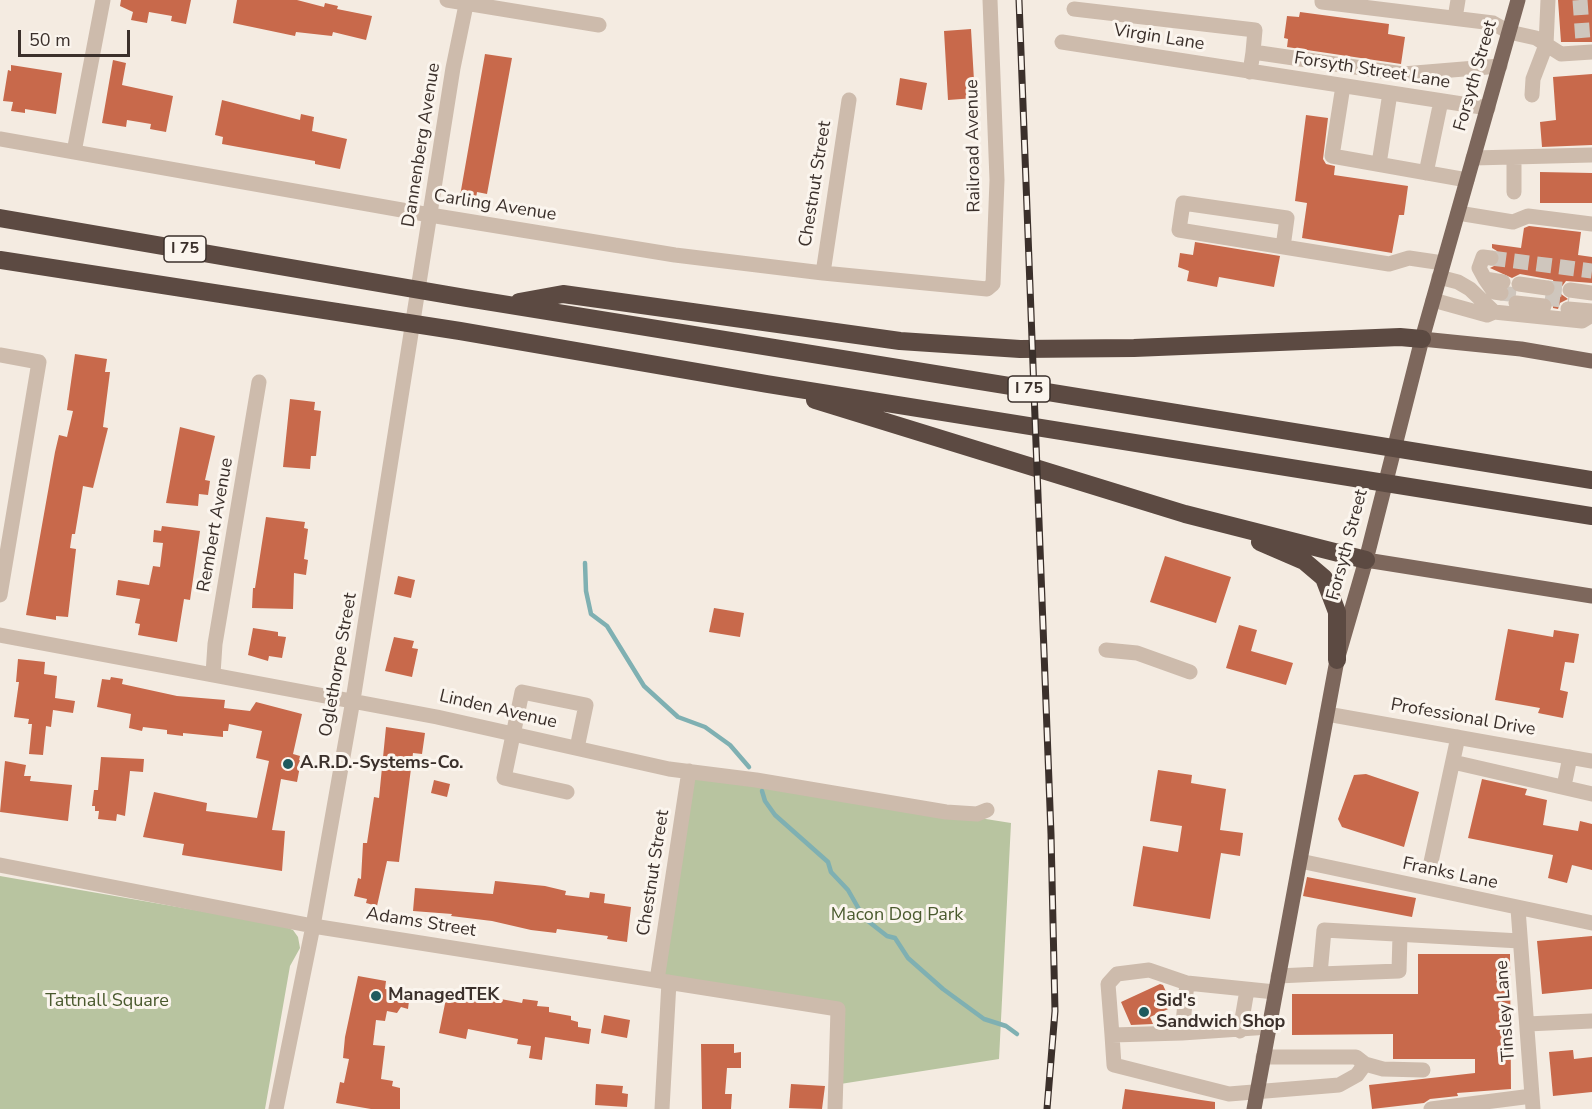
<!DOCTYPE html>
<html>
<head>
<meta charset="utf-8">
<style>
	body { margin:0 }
	#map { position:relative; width:1592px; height:1109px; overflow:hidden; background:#f4ebe1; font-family:"Nunito Sans",sans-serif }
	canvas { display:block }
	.scale { position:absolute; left:18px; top:30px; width:112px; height:27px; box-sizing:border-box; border:3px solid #3b302b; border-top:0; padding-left:8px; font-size:18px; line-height:21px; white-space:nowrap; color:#3b302b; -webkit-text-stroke:4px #fbf5ee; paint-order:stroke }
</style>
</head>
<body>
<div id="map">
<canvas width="1592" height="1109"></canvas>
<div class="scale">50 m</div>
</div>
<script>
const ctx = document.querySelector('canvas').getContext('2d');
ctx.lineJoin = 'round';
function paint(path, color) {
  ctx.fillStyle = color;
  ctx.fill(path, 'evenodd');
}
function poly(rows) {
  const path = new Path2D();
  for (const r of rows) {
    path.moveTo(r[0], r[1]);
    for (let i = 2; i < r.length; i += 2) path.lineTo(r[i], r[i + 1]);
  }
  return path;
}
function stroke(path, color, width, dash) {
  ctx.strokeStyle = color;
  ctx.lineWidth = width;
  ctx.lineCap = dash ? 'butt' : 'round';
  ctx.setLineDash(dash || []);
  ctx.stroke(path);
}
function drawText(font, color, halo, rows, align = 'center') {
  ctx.font = font + ' "Nunito Sans",sans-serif';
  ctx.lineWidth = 6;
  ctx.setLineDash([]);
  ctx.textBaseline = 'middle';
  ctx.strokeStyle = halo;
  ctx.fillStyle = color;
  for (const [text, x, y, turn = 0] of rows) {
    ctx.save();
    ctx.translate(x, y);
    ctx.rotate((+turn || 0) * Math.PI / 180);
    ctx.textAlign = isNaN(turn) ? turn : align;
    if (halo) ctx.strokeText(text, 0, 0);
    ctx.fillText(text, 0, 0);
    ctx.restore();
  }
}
const green = poly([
	[690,772,1011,823,999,1059,834,1085,838,1007,657,981],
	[0,876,281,925,293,930,298,937,300,948,290,966,265,1109,0,1109]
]);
const stream = poly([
	[585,563,586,591,591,614,607,626,644,686,678,717,705,727,730,745,749,767],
	[762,791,765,801,775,815,828,862,831,872,848,890,864,918,887,936,895,938,908,958,943,989,984,1019,1006,1026,1017,1034]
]);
const building = poly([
	[121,0,191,0,186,24,171,21,172,16,149,12,147,23,131,20,133,12,120,6],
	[237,0,297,0,324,7,325,3,338,6,337,9,372,16,366,40,333,32,332,36,296,32,295,36,233,23],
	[1558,0,1592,0,1592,42,1561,42],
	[1300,12,1389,24,1388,34,1405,37,1401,64,1287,47,1288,39,1284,38,1287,16,1299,17],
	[971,29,975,98,948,100,944,31],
	[485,54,512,58,487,194,477,192,476,199,460,196],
	[113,60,126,63,122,85,173,96,166,132,150,129,151,124,127,120,126,127,102,123],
	[11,65,62,73,56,114,25,109,25,113,11,111,13,102,3,101,8,70,11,71],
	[1592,74,1592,145,1542,147,1540,122,1556,120,1553,77],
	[900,78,927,83,922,110,896,105],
	[222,100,300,120,301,114,314,117,312,131,347,139,340,169,315,164,315,161,222,144,223,137,215,135],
	[1306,115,1328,118,1323,159,1326,164,1335,166,1334,175,1408,186,1404,215,1399,215,1392,253,1302,238,1307,203,1295,201],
	[1540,172,1592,173,1592,203,1540,203],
	[1529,226,1581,232,1578,255,1592,257,1592,283,1566,281,1560,289,1561,294,1568,299,1560,303,1558,309,1553,308,1553,302,1548,297,1556,290,1553,280,1520,274,1512,278,1490,268,1498,264,1501,259,1497,251,1492,248,1492,244,1521,248,1524,228],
	[1195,242,1280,256,1274,287,1219,277,1217,287,1187,281,1189,271,1178,267,1180,253,1193,255],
	[75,354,107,359,105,372,110,372,103,427,108,428,93,488,83,486,75,534,72,534,70,548,76,549,68,617,56,616,56,620,26,615,55,452,59,435,67,437,73,411,67,410],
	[290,399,315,402,314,410,321,411,316,456,311,456,310,469,283,467],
	[180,427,215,436,205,480,210,481,208,495,199,494,198,506,166,503],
	[266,517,305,522,304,528,308,529,304,559,308,560,306,575,294,573,293,609,252,608,253,588,255,588],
	[162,526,200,531,190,600,184,599,177,642,138,635,140,624,135,623,140,599,116,595,118,580,149,585,153,566,160,567,163,543,153,542,154,530,161,531],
	[1165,556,1231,577,1216,623,1150,602],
	[398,576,415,580,411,598,394,594],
	[714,608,744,613,740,637,709,632],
	[1239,625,1257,630,1251,651,1293,663,1286,685,1226,668],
	[253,628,278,632,278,636,286,637,282,658,269,656,268,661,248,655],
	[1508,629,1553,637,1554,630,1579,634,1574,663,1565,662,1560,690,1568,692,1563,718,1538,713,1540,708,1495,700],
	[394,637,414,641,412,648,418,649,412,677,385,671],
	[18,659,45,662,44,674,57,676,55,698,75,701,73,713,53,710,51,727,46,726,43,755,29,754,32,724,28,724,29,719,14,717,19,682,16,682],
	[111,677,123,679,122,684,177,696,225,700,224,708,250,711,256,702,302,714,293,754,300,756,299,760,301,761,297,782,281,779,272,830,285,831,282,871,182,855,184,844,143,837,154,792,207,803,206,811,257,818,269,761,256,758,262,731,229,724,228,731,223,731,223,737,183,733,183,736,167,734,167,730,143,727,142,731,129,728,131,714,97,707,102,679,110,680],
	[386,727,425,733,422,754,413,753,399,862,387,861,377,906,366,903,367,899,354,896,358,878,361,879,363,843,367,843,374,797,379,798],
	[101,757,144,759,143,772,130,771,125,816,117,814,116,821,98,819,99,811,95,811,95,806,92,806,94,790,98,790],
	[5,761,26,765,24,776,31,776,30,781,72,785,68,821,0,812],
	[1158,770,1192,775,1191,783,1226,789,1220,830,1243,833,1240,856,1221,853,1210,919,1133,906,1143,846,1178,852,1182,826,1150,821],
	[1366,774,1419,792,1404,847,1342,827,1338,819,1354,775],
	[1482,779,1527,789,1525,795,1547,800,1543,825,1578,831,1580,821,1592,824,1592,870,1572,865,1567,883,1548,878,1553,855,1468,838],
	[434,780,450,784,447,797,431,793],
	[1307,877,1416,898,1412,917,1303,896],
	[495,881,545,886,566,891,565,895,589,898,590,892,605,894,604,903,631,907,627,942,607,939,608,936,557,929,556,933,531,930,492,921,451,916,452,914,413,911,415,888,493,894],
	[1592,936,1592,989,1542,994,1537,941],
	[1418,954,1510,954,1511,1089,1457,1093,1458,1096,1430,1099,1424,1103,1372,1109,1369,1085,1475,1073,1475,1059,1393,1059,1393,1034,1292,1035,1292,994,1418,994],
	[358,976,386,981,385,989,410,993,408,1009,401,1007,397,1013,387,1011,385,1021,376,1020,373,1045,385,1046,381,1079,393,1081,392,1086,400,1088,400,1109,371,1109,336,1103,340,1082,344,1083,349,1059,343,1058,345,1037],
	[1160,984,1163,985,1173,1007,1150,1017,1153,1024,1131,1025,1121,1002],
	[448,989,522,1003,523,999,538,1001,537,1006,549,1007,549,1012,571,1016,571,1020,578,1022,578,1027,591,1029,589,1044,545,1037,542,1060,529,1058,531,1046,517,1044,518,1039,468,1029,466,1039,439,1033],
	[604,1015,630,1020,627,1038,601,1033],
	[701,1044,734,1044,734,1053,741,1052,741,1068,727,1068,725,1094,732,1094,731,1109,702,1109],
	[1573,1050,1574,1059,1592,1057,1592,1092,1553,1096,1549,1052],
	[596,1084,623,1086,622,1093,628,1094,627,1107,595,1105],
	[791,1084,825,1086,822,1109,789,1108],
	[1125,1089,1215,1102,1215,1109,1122,1109]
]);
const minorTunnel = poly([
	[1580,0,1583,42],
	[1491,258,1592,271],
	[1547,288,1570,290],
	[1501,293,1517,295],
	[1545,298,1569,301]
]);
const minor = poly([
	[447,0,599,25],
	[1322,0,1322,2,1493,23,1509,32,1536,38,1561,54,1592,52],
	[1074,9,1255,30,1253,52],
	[1455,18,1458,0],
	[1062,42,1488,108],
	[1250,72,1253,52,1403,74,1500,66],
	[1343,86,1332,156,1467,180],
	[1532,95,1533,79,1546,45,1548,0],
	[0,139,430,215,675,255,823,273,987,289,993,284,997,180,990,0],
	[74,152,103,0],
	[1473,158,1592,155],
	[1514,158,1514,192],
	[1379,164,1390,93],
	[1426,173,1441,101],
	[1458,213,1513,222,1528,216,1592,224],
	[1283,247,1287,218,1183,203,1179,230,1389,264,1409,258,1443,263],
	[1491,258,1483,257,1479,268,1485,279,1503,282],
	[823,273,849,100],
	[1439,277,1458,282,1470,289,1494,312],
	[1485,279,1494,292,1501,293],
	[1519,284,1547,288],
	[1570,290,1592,293],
	[1433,300,1487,315,1494,312,1582,321,1592,315],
	[1516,303,1544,306],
	[1568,309,1592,311],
	[0,355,39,362,0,595],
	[0,635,437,717,669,769,756,780,946,812,977,814,987,810],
	[1106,650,1137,653,1190,672],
	[213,674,215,644,259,382],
	[1327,714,1592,761],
	[1453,762,1592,794],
	[1564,786,1570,757],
	[567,792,504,778,522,692,586,705,577,748],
	[1300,861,1592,923],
	[1431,862,1458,737],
	[0,865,313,926,838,1009,835,1109],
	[1518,909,1533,1109],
	[1320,974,1399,971,1400,935],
	[1278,976,1320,974,1324,930,1520,941],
	[657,980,689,771],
	[1187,983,1182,1033,1269,1027],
	[1527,1024,1592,1021],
	[1240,1031,1247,990],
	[1182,1033,1112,1035,1114,1065,1229,1094,1339,1085,1357,1075,1365,1064,1356,1057,1263,1057],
	[1112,1035,1108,984,1117,974,1149,970,1187,983,1275,992],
	[1365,1064,1383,1069,1423,1070],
	[276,1109,313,926,353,700,453,68,467,0],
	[662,1109,669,982],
	[1431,1109,1532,1096]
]);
const major = poly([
	[1422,339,1521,349,1592,361],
	[1366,560,1592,596],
	[1254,1109,1337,660,1366,560,1422,339,1518,0]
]);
const highway = poly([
	[0,218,466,298,1592,480],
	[0,260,460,331,767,384,1592,516],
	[519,302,563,294,900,341,1020,349,1134,348,1400,337,1422,339],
	[815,400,1185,514,1366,560],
	[1260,542,1304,561,1324,578,1337,612,1337,660]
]);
const rail = poly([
	[1019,0,1051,834,1055,1011,1047,1109]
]);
const markers = [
	[288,764,6,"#1f5a5e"],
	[376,996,6,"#1f5a5e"],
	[1144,1012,6,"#1f5a5e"]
];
const shields = [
	[185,249,42],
	[1029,389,42]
];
const shieldNames = [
	["I 75",185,249],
	["I 75",1029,389]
];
const streetNames = [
	["Virgin Lane",1159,38,9],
	["Forsyth Street Lane",1372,71,9],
	["Forsyth Street",1476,76,-74],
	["Dannenberg Avenue",422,145,-81],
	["Railroad Avenue",974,146,-91],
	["Chestnut Street",816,184,-81],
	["Carling Avenue",495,206,9],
	["Rembert Avenue",216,525,-80],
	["Forsyth Street",1348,545,-75],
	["Oglethorpe Street",339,665,-80],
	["Linden Avenue",498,710,13],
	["Professional Drive",1463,718,10],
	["Chestnut Street",654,873,-81],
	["Franks Lane",1450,874,12],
	["Adams Street",421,923,9],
	["Tinsley Lane",1506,1011,-94]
];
const poiNames = [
	["A.R.D.-Systems-Co.",300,764],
	["ManagedTEK",388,996],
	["Sid's",1156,1002],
	["Sandwich Shop",1156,1023]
];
const parkNames = [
	["Macon Dog Park",897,916],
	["Tattnall Square",107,1002]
];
paint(green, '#b8c4a0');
stroke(stream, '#7fb0b2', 4.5);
paint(building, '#c8694b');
stroke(minorTunnel, '#cfc6bd', 15, [15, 8]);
stroke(minor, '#cdbbac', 15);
stroke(major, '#7d675c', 15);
stroke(highway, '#5c4a42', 18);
stroke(rail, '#3b302b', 7);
stroke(rail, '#fbf5ee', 4.5, [14]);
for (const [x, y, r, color] of markers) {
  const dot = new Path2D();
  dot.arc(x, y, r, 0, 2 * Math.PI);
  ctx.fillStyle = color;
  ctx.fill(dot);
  stroke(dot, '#fbf5ee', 2);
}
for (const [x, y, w] of shields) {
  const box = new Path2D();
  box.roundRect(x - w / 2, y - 13, w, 26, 4.5);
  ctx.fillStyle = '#fbf5ee';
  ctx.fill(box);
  stroke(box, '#3b302b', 1.5);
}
drawText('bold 16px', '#3b302b', null, shieldNames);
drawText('18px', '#3b302b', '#fbf5ee', streetNames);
drawText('bold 18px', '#3b302b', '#fbf5ee', poiNames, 'left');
drawText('18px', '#4a5a2e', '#fbf5ee', parkNames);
</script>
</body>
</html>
